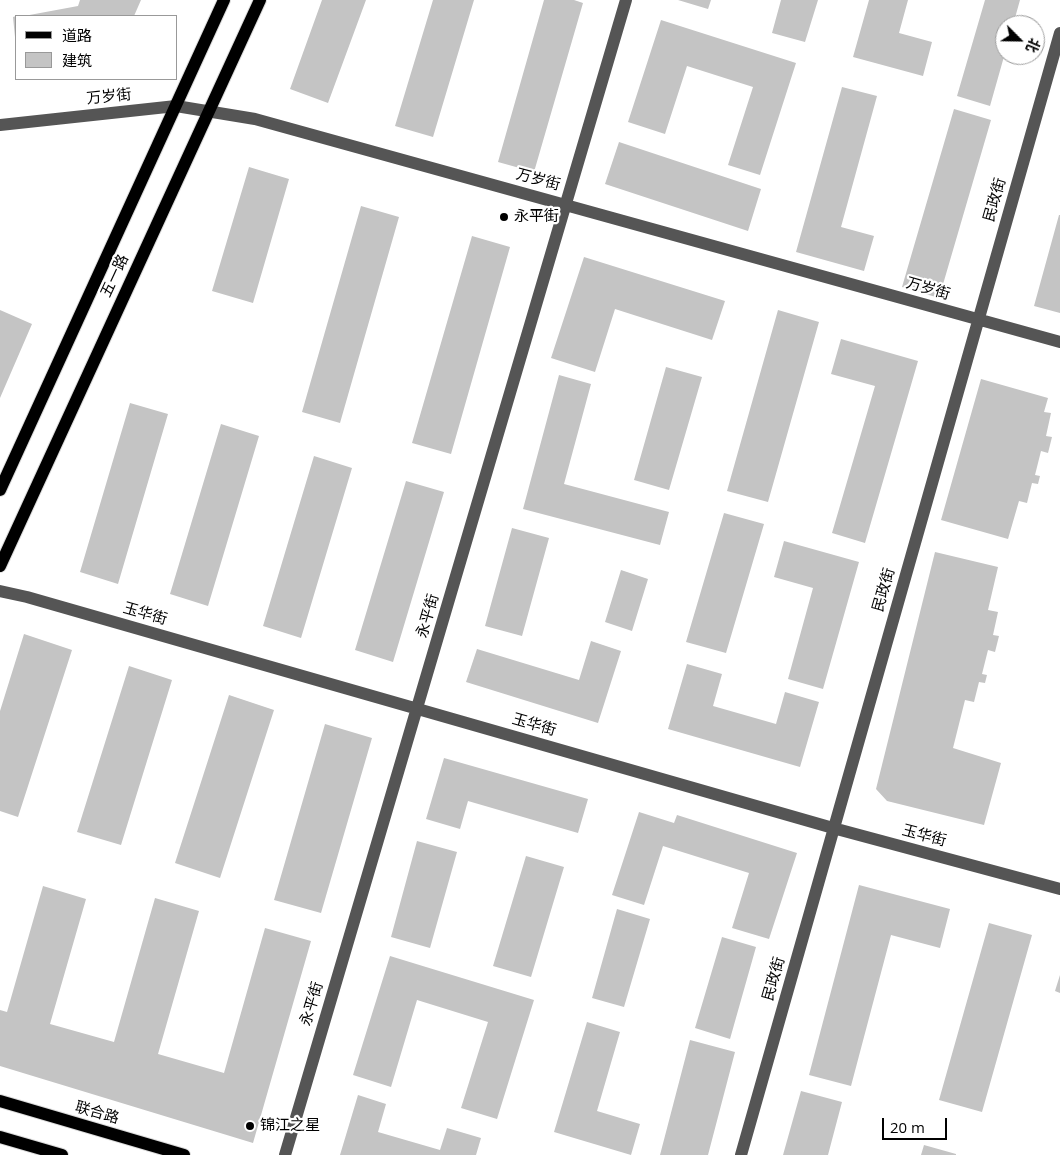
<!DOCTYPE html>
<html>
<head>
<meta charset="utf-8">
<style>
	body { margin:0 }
	#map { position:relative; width:1060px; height:1155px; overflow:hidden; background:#fff; font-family:"Open Sans","Noto Sans SC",sans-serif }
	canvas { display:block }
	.legend { position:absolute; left:15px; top:15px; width:162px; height:65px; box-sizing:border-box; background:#fff; border:1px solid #999; margin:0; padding:6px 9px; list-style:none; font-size:15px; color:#000 }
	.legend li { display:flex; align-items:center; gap:10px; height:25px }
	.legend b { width:25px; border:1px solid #999 }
	.north { position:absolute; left:995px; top:15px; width:50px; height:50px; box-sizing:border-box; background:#fff; border:1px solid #999; border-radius:50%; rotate:113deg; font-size:14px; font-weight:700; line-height:20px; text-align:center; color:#000 }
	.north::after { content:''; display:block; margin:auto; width:18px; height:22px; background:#000; clip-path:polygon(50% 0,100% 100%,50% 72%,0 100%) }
	.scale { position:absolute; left:882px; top:1118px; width:65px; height:22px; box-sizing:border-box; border:2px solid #000; border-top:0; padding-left:6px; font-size:15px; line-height:18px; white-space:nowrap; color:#000; -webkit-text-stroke:4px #fff; paint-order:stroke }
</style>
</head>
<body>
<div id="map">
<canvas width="1060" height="1155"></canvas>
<ul class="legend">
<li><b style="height:6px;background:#000"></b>道路</li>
<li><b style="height:14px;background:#c4c4c4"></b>建筑</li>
</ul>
<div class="north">北</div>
<div class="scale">20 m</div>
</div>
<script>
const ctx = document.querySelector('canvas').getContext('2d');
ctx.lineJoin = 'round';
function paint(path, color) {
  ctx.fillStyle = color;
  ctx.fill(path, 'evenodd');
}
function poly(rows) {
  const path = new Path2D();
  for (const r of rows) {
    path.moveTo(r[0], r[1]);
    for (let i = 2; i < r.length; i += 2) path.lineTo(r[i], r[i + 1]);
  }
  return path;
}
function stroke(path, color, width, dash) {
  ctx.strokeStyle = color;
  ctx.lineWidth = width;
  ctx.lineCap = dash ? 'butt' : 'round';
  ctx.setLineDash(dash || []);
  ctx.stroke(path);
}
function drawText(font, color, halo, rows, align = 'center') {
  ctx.font = font + ' "Open Sans","Noto Sans SC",sans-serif';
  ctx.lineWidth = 4.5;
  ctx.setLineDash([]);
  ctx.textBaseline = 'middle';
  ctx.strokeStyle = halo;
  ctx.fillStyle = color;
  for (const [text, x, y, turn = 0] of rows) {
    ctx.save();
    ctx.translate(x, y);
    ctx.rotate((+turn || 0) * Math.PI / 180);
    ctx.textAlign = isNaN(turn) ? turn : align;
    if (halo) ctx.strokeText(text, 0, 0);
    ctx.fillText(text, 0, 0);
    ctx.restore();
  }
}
const building = poly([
	[80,0,141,0,134,16,24,16,78,6],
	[322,0,366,0,328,103,290,89],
	[433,0,474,0,433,137,395,126],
	[544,0,574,0,583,3,534,172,498,162],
	[678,0,711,0,708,9],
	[781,0,818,0,805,42,772,33],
	[869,0,908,0,899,33,932,42,923,76,853,57],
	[985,0,1020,0,1013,25,1005,25,1005,53,990,106,957,96],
	[16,16,16,37,15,37,13,17],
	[661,20,796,63,760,175,728,165,753,87,687,66,665,134,628,122],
	[842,87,877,96,841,227,874,236,864,271,796,252],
	[954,109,991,120,939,298,902,287],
	[619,142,761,189,748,231,605,184],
	[249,167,289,179,253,303,212,291],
	[361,206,399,217,340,423,302,412],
	[1059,215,1060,215,1060,313,1034,306],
	[472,236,510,247,451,454,412,443],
	[584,257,725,301,712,340,615,309,595,372,551,358],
	[0,310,32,324,0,398],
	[778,310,819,322,768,502,727,491],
	[841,339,918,361,865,543,832,533,875,386,831,374],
	[666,367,702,377,669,490,634,480],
	[559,375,591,384,564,484,669,512,660,545,523,509],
	[981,379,1048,398,1044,412,1051,413,1046,436,1052,437,1048,453,1041,451,1035,475,1040,476,1038,484,1032,483,1027,503,1019,501,1008,539,941,520],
	[130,403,168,414,118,584,80,572],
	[221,424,259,436,208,606,170,594],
	[314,456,352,468,301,638,263,626],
	[406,481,444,492,393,662,355,650],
	[724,513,764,524,726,653,686,642],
	[512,528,549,538,522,636,485,626],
	[784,541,859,562,823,689,788,679,813,588,774,577],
	[935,552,998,567,988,610,998,612,993,635,999,636,995,652,988,650,982,674,987,675,985,683,979,682,974,702,965,700,953,748,1001,763,984,825,887,801,876,789],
	[621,570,648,579,632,631,605,622],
	[24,634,72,650,18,817,0,811,0,711],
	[591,641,621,651,598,723,466,682,477,649,579,680],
	[687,664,722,674,713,706,776,724,785,692,819,702,800,767,668,729],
	[129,666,172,680,121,845,77,832],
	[229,695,274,710,220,878,175,863],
	[325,724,372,738,321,913,274,900],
	[444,758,588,799,578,833,468,801,460,829,426,819],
	[639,812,674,823,677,815,797,853,769,939,732,928,749,873,663,846,644,905,612,895],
	[417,841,457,852,430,948,391,937],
	[526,856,564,867,531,977,493,966],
	[859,885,950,909,940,948,891,935,851,1086,809,1075],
	[43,886,86,899,50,1024,114,1042,155,898,199,911,158,1054,224,1073,265,928,311,941,253,1143,0,1066,0,1010,7,1012],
	[617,909,650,919,624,1007,592,998],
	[989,923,1032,935,982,1112,939,1100],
	[722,937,756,947,730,1039,695,1028],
	[390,956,534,1000,497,1119,461,1108,488,1022,417,1000,391,1087,353,1075],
	[1060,975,1060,993,1055,991],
	[587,1022,620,1032,597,1111,640,1124,631,1155,554,1132],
	[690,1040,735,1052,708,1155,660,1155],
	[801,1091,842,1102,828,1155,783,1155],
	[358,1095,386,1104,378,1132,440,1150,447,1128,481,1138,476,1155,340,1155],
	[924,1145,956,1154,956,1155,921,1155]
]);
const minor = poly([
	[0,125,176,106,255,119,1060,342],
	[0,591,27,597,833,828,1060,889],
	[285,1155,626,0],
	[741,1155,1060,33]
]);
const major = poly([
	[0,490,224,0],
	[0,566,260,0],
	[0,1101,184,1155],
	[0,1137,62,1155]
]);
const markers = [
	[504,217,5,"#000"],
	[250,1126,5,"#000"]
];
const streetNames = [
	["万岁街",109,97,-6],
	["万岁街",538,180,15],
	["民政街",995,200,-74],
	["五一路",115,276,-65],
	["万岁街",928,289,16],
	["民政街",884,590,-74],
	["玉华街",145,614,16],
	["永平街",428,616,-74],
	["玉华街",534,725,16],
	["玉华街",924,836,15],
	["民政街",774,979,-74],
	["永平街",312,1004,-73],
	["联合路",97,1113,16]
];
const poiNames = [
	["永平街",514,217],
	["锦江之星",260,1126]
];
paint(building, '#c4c4c4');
stroke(major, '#dbdbdb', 14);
stroke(minor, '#555', 12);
stroke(major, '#000', 12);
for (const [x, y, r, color] of markers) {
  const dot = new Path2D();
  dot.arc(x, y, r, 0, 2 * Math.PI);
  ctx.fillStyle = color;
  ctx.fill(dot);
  stroke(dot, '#fff', 2);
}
drawText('15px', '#000', '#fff', streetNames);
drawText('15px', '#000', '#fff', poiNames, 'left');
</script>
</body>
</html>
